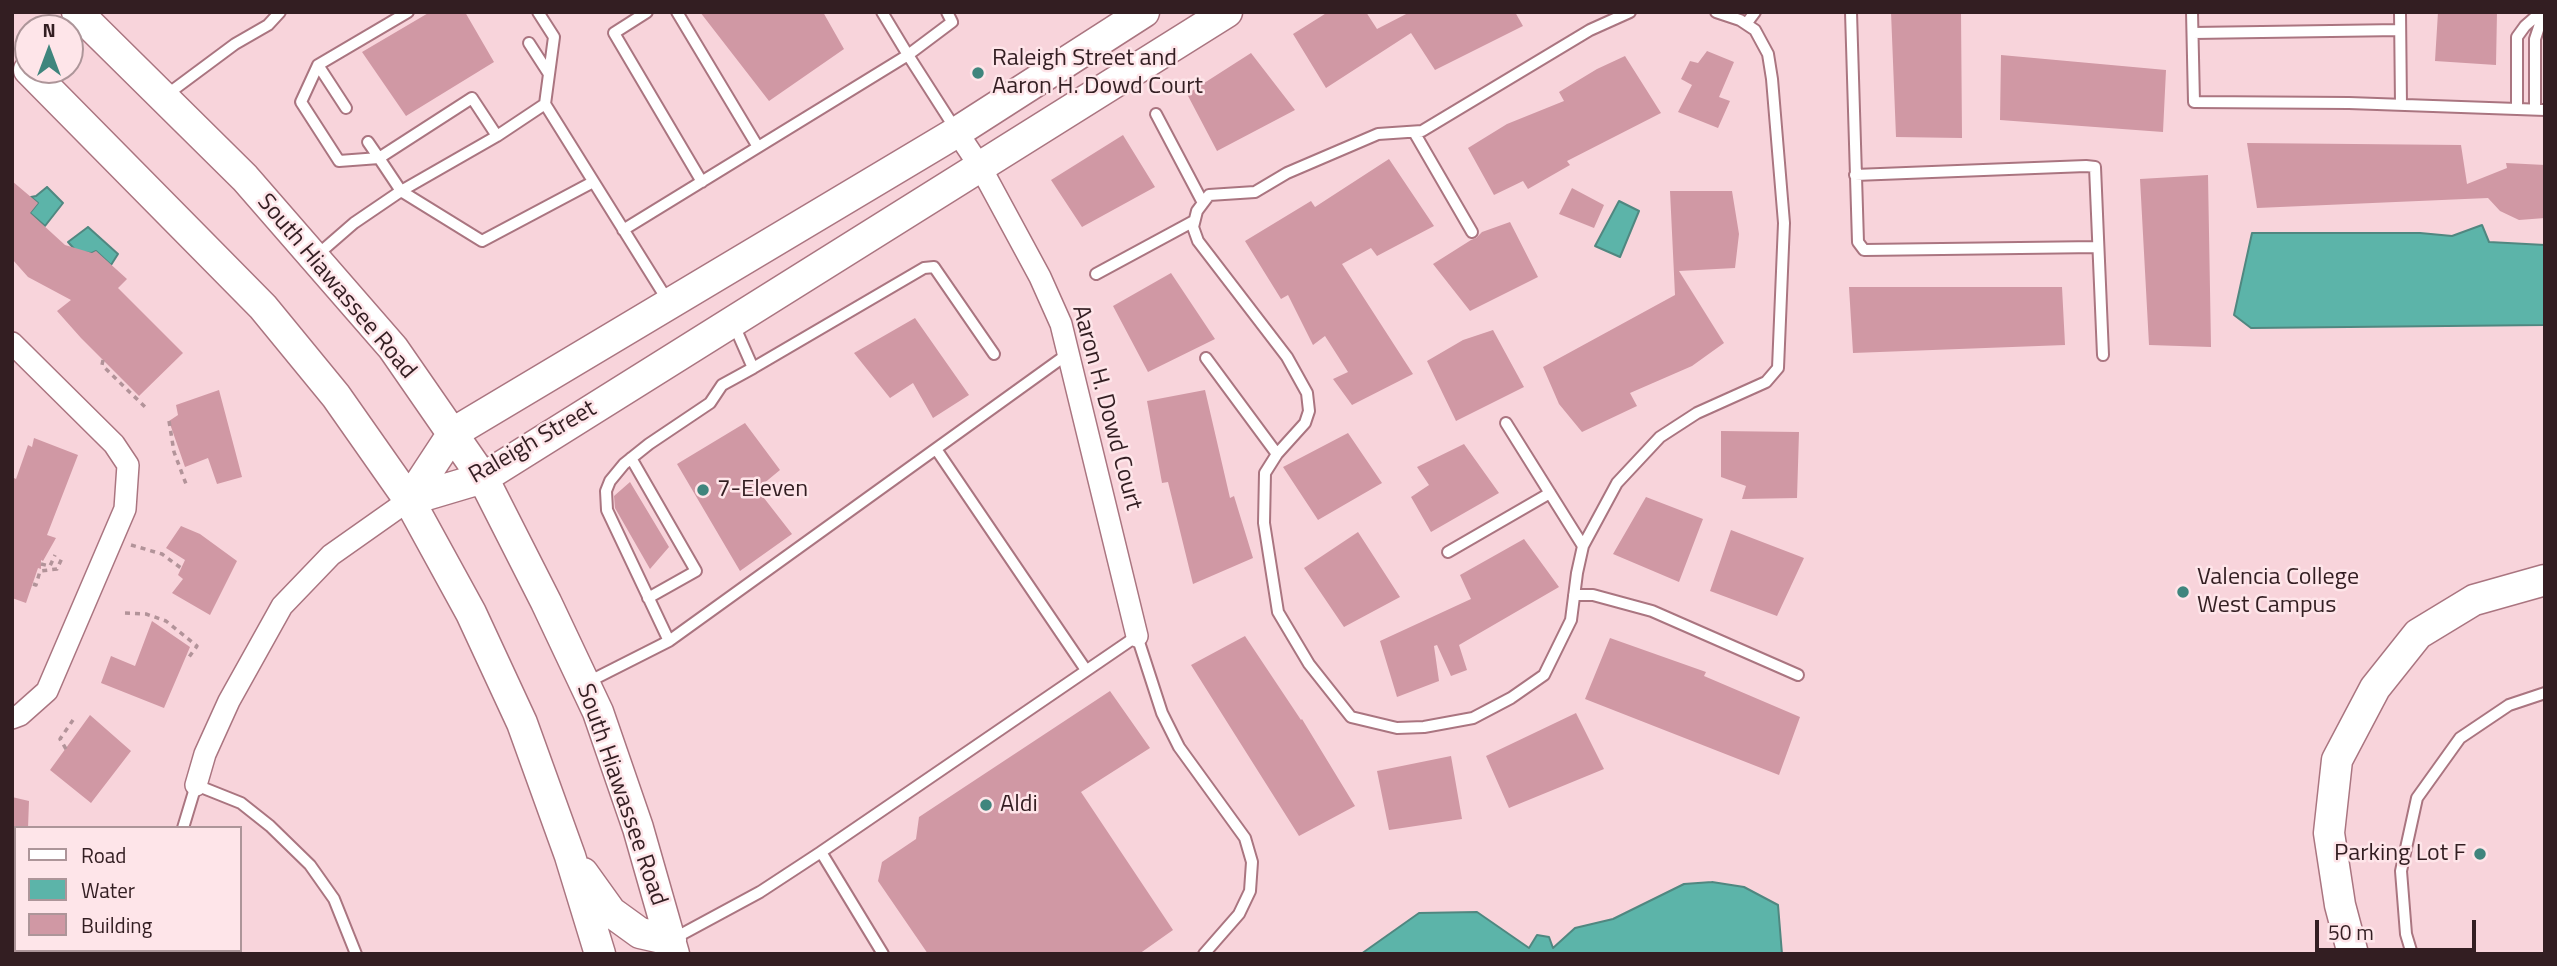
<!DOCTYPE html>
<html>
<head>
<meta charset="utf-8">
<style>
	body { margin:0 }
	#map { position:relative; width:2557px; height:966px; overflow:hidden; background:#f8d4db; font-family:"Titillium Web",sans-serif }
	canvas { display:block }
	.frame { position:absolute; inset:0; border:14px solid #331e22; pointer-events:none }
	.legend { position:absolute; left:14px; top:826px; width:228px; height:126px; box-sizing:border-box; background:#fee5e9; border:2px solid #ad9599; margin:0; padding:9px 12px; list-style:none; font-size:21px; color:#331e22 }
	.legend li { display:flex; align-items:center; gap:14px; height:35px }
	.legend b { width:35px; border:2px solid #ad9599 }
	.north { position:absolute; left:14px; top:14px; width:70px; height:70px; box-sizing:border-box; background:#fee5e9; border:2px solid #ad9599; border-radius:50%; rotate:0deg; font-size:19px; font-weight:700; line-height:28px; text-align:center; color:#331e22 }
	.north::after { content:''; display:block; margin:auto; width:24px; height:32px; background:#3f857d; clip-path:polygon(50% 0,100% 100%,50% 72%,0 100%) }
	.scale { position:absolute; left:2315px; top:920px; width:161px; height:32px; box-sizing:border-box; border:4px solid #331e22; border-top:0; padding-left:9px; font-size:21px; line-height:24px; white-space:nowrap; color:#331e22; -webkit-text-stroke:5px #fee5e9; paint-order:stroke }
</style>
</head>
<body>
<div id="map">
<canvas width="2557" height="966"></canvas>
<div class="frame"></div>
<ul class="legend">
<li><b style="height:9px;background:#fff"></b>Road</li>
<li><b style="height:19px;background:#5cb4a9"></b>Water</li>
<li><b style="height:19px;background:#d098a4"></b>Building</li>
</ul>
<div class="north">N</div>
<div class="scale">50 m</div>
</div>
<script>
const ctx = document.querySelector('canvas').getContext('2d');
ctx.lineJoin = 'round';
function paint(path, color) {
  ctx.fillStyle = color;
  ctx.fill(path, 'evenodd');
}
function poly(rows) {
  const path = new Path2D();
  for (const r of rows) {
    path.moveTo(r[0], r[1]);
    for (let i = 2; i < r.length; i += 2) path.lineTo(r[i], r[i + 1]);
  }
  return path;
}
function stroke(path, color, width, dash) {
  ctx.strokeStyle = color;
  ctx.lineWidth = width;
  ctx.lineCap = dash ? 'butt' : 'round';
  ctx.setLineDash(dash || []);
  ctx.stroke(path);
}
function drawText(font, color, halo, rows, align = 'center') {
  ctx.font = font + ' "Titillium Web",sans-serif';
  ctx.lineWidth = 5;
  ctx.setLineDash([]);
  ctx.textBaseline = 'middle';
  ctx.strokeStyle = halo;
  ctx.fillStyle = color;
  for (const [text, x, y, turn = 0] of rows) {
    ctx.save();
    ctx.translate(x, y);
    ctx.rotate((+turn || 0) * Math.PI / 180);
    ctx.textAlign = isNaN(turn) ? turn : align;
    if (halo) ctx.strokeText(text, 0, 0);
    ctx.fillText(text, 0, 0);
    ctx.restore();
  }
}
const water = poly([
	[47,187,63,203,45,226,30,213,38,203,31,197,36,196,47,187],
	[1619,201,1639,211,1620,257,1595,246,1619,201],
	[2482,225,2489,242,2545,245,2545,325,2251,328,2234,315,2252,233,2420,233,2452,236,2482,225],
	[88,227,118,254,111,265,96,251,92,253,77,252,68,242,88,227],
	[1712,882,1744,887,1778,905,1782,954,1361,954,1419,913,1477,912,1529,948,1537,935,1549,937,1553,948,1575,928,1613,919,1684,884,1712,882]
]);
const building = poly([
	[430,12,465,12,494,62,406,116,362,52],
	[700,12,823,12,844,49,769,101],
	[1328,12,1366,12,1377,29,1410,12,1515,12,1523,26,1435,70,1411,33,1326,88,1293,34],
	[1891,12,1961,12,1962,138,1896,137],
	[2438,12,2497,12,2496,65,2435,61],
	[1707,51,1734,62,1719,97,1730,101,1718,128,1678,112,1692,85,1681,79,1690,61,1698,63],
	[1251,53,1295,110,1217,151,1187,94],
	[2001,55,2166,70,2163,132,2000,120],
	[1625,56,1661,113,1567,161,1570,165,1528,189,1523,181,1494,195,1468,148,1507,124,1564,101,1559,92,1597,69],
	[1123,135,1155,187,1082,227,1051,180],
	[2247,143,2461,145,2467,184,2507,168,2506,163,2545,165,2545,218,2519,220,2500,211,2488,198,2257,208],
	[1389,159,1434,226,1377,256,1371,248,1342,264,1413,374,1352,405,1333,379,1348,372,1325,336,1313,345,1288,295,1281,299,1245,241,1311,201,1315,207],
	[2208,175,2211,347,2149,345,2140,179],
	[12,181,38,203,30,213,65,245,92,253,96,251,127,279,118,288,183,353,139,396,81,338,57,311,71,300,28,277,12,259],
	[1572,188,1604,205,1594,228,1559,214],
	[1670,191,1732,191,1739,234,1735,268,1679,271,1724,343,1692,366,1630,393,1637,406,1582,432,1559,404,1543,367,1675,295],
	[1510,222,1538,277,1470,311,1433,264,1471,240,1476,238,1482,232],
	[1171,273,1215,339,1148,372,1113,306],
	[1849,287,2062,287,2065,345,1853,353],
	[915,318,969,395,933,418,913,383,890,398,854,353],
	[1493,330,1524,387,1456,421,1427,361,1463,340],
	[219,390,242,477,217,484,208,458,185,467,169,421,178,415,176,405],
	[1205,390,1230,498,1234,496,1253,558,1193,584,1168,482,1162,483,1147,401],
	[745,423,780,470,757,489,792,534,740,571,677,464],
	[1721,431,1799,432,1797,498,1742,499,1746,486,1721,477],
	[1348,433,1382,483,1318,520,1283,467],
	[34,438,78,455,47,535,56,538,43,561,41,560,41,569,38,568,26,603,12,598,12,477,16,479,28,445,32,447],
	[1464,444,1499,493,1431,532,1411,497,1429,485,1417,467],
	[630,482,669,547,650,569,615,508,614,496],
	[1646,497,1703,519,1679,582,1613,554],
	[181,526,200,534,237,561,210,615,172,593,183,579,178,575,185,560,166,548],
	[1731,530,1804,558,1777,616,1710,591],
	[1358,532,1400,597,1344,627,1304,568],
	[1524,539,1559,587,1459,645,1467,670,1451,676,1437,645,1434,646,1439,681,1397,697,1380,641,1471,599,1460,575],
	[152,621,190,647,164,708,101,683,111,656,135,666],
	[1245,636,1301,720,1302,719,1355,806,1299,836,1191,665],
	[1610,638,1706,672,1704,676,1800,717,1779,775,1585,699],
	[1110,691,1150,748,1081,792,1173,930,1139,954,928,954,878,881,882,862,916,839,919,817],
	[1576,713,1604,769,1509,808,1486,756],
	[90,715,131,751,91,803,50,770],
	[1451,756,1462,819,1389,830,1377,771],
	[12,797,29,801,28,828,16,828,16,854,12,854]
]);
const path = poly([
	[103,360,102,365,145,407],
	[169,421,174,452,186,484],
	[131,545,162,554,181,568],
	[41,564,50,566,55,555],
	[33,584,36,585,40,571,57,569,62,558],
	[125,613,146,614,166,621,197,646,189,657],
	[66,749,60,739,73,720]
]);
const lane = poly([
	[408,12,318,65,301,102,339,161,379,158,401,191,482,241,593,182],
	[538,12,554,37,545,104],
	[647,12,614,33,702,182],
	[677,12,758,147],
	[882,12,908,55,952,22,947,12],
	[1630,12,1590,30,1422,131,1378,134,1287,173,1255,192,1209,195,1197,211,1193,227,1198,241,1287,357,1307,393,1309,411,1305,423,1277,454,1265,473,1264,523,1278,612,1309,664,1351,717,1397,728,1424,727,1473,718,1511,698,1544,675,1571,620,1577,573,1583,546,1617,483,1660,437,1697,413,1766,382,1778,368,1784,223,1772,79,1768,54,1755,30,1740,20,1716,12],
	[1851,12,1858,242,1864,250,2098,247],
	[2192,12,2194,102,2349,103,2545,110],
	[2400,12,2401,105],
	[1746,24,1755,12],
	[2193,33,2400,30],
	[529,43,549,74],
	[318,65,346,108],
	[165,96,235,44,268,25,280,12],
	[2517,109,2517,37,2525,26,2541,12],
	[2535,109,2535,39,2544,12],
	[1156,114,1203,203],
	[1414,132,1472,232],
	[368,142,379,158,472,98,497,136],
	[1855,175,2086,166,2095,167,2103,355],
	[623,230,908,55,956,130],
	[316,256,354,223,401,191,497,136,545,104,668,301],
	[1096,274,1194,221],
	[1206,358,1277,454],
	[753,368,924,268,934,267,994,354],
	[1506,423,1583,546],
	[936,449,1086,670],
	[631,458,696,571,648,598],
	[1448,552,1550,493],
	[1574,595,1593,595,1652,611,1798,675],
	[669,641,607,510,606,491,610,481,624,464,649,444,710,403,722,385,753,368,734,325],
	[586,683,669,641,1069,353],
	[183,828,196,785,241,803,270,826,310,865,334,899,356,954],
	[821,852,1137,636,1162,713,1179,747,1245,838,1252,862,1250,891,1239,914,1204,954],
	[673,939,760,892,821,852,883,954],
	[12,950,54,954],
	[147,954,149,950],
	[2412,954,2406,934,2401,871,2417,798,2460,738,2509,705,2545,693]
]);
const street = poly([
	[957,132,981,168,1040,277,1061,324,1137,636],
	[12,343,114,444,128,465,125,509,47,691,20,715,12,718],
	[196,785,205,754,229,701,282,606,331,555,409,500]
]);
const secondary = poly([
	[77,12,245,178,393,348,483,478,546,602,598,712,638,828,674,954],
	[29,70,263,307,336,396,409,500,471,613,522,723,570,856,600,954],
	[409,500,483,478,1227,12],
	[409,500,453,433,957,132,1144,12],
	[583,873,611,912,640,933,671,940],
	[2353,954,2340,905,2329,833,2337,760,2375,688,2418,634,2474,600,2545,580]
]);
const markers = [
	[978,73,7,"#3f857d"],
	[703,490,7,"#3f857d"],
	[2183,592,7,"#3f857d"],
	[986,805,7,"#3f857d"],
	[2480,854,7,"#3f857d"]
];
const poiNames = [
	["Raleigh Street and",992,59],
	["Aaron H. Dowd Court",992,87],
	["7-Eleven",717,490],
	["Valencia College",2197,578],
	["West Campus",2197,606],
	["Aldi",1000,805],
	["Parking Lot F",2466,854,"right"]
];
const streetNames = [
	["South Hiawassee Road",336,287,50],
	["Aaron H. Dowd Court",1106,408,75],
	["Raleigh Street",533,443,-30],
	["South Hiawassee Road",621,795,71]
];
paint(water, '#5cb4a9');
stroke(water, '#508780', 2);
paint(building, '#d098a4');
stroke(lane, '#aa7580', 14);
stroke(street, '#aa7580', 24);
stroke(secondary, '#aa7580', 33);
stroke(path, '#b29399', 3.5, [5, 5]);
stroke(lane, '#fff', 10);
stroke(street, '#fff', 21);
stroke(secondary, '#fff', 30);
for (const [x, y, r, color] of markers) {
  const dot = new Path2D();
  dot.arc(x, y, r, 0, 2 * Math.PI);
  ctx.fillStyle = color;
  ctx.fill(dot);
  stroke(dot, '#fee5e9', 2.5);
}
drawText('24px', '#331e22', '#fee5e9', poiNames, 'left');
drawText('24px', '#331e22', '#fee5e9', streetNames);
</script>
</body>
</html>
